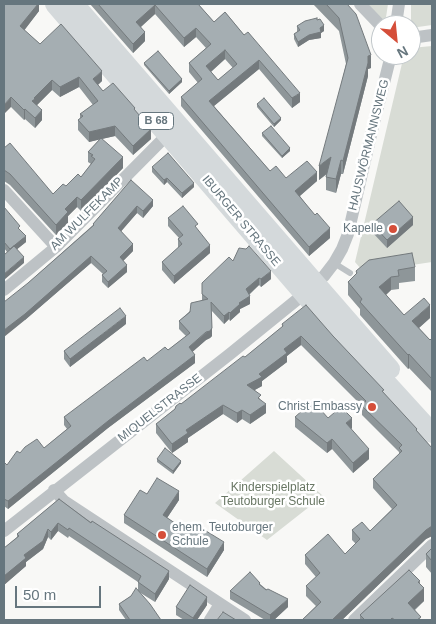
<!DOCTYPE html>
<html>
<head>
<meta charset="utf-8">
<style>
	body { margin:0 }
	#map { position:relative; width:436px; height:624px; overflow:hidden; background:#f8f8f6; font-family:Helvetica,sans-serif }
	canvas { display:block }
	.frame { position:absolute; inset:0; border:5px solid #66767e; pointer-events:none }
	.north { position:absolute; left:371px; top:15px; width:50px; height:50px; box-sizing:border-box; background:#fff; border:1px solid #c2c8cb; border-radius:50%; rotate:152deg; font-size:14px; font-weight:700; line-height:20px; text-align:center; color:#66767e }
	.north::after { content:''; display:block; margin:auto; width:18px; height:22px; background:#d54e39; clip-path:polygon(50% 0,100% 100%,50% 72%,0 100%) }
	.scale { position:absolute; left:15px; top:586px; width:86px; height:22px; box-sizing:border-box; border:2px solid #66767e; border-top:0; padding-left:6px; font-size:15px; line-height:18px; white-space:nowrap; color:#66767e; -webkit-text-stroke:4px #fff; paint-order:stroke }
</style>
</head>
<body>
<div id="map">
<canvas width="436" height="624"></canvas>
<div class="frame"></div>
<div class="north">N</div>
<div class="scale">50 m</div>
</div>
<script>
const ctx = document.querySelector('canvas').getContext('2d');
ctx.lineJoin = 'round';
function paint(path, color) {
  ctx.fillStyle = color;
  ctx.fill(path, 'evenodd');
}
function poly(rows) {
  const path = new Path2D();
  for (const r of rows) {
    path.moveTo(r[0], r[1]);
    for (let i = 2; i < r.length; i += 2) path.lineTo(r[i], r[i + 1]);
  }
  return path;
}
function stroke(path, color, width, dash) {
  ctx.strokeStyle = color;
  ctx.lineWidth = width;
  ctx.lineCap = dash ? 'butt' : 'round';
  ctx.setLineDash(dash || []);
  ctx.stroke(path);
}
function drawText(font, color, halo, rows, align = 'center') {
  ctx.font = font + ' Helvetica,sans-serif';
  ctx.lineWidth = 5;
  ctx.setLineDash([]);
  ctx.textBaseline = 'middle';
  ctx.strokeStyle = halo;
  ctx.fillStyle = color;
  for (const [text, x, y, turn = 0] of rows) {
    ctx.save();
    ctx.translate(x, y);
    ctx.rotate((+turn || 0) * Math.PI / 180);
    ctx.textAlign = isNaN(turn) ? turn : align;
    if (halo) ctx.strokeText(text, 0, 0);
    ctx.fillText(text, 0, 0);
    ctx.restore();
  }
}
const green = poly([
	[368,4,388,4,385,24],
	[411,4,432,4,432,25,411,28],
	[432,46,432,262,412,265,361,269,355,262,404,55,411,55,411,48],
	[274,451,323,496,267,540,215,503]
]);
const service = poly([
	[334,263,350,273]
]);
const minor = poly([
	[360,4,381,26],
	[396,25,399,4],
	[411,38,432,35],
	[4,190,56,247],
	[4,290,56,247,168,134],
	[54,490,64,501,245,620],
	[4,531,230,354,304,294,324,276,334,263,342,249,348,234,371,135,391,55],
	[210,620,220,604],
	[354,620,432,545]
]);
const primary = poly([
	[55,4,342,338,381,377,432,433],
	[74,4,316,284,390,369]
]);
const wall = poly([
	[4,4,39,4,39,11,24,30,40,44,102,81,98,85,103,91,135,111,151,139,133,155,115,136,101,139,123,168,81,211,77,207,68,216,68,223,56,235,10,185,4,181,4,148,53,194,81,177,91,164,88,162,88,152,100,139,89,142,78,130,78,120,80,119,80,114,93,105,79,87,60,97,52,90,37,105,42,120,35,128,25,119,24,120,11,107],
	[90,4,198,4,214,22,225,12,300,102,292,108,259,69,214,106,270,171,286,178,317,181,300,196,330,238,309,256,181,106,181,97,198,83,189,72,189,63,206,48,196,37,184,47,155,14,141,27,145,41,133,53],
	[225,59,233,68,218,80,211,72],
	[313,4,347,4,371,68,368,69,368,76,343,174,341,174,336,193,326,190,326,177,327,174,319,180,346,64,339,31],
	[317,20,324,31,321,33,321,38,309,40,298,47,294,39,294,34,297,32,297,26],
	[144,63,182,82,169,94,144,65],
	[257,104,281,120,274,127,257,107],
	[262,133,290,151,282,158,262,136],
	[152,167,194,187,182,198,167,182,164,185,152,172],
	[131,180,153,206,143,218,137,213,121,231,133,251,123,261,127,272,108,288,102,282,102,275,103,274,91,263,25,320,28,283,93,225,93,224],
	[4,207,20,231,26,242,17,249,24,263,7,252,4,248],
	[168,218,198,230,210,253,174,284,162,270,162,262,178,248,178,239,179,238,168,226],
	[372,224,413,225,387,248,372,232],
	[233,261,271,279,261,287,259,285,249,295,250,304,240,309,240,312,230,321,229,319,224,324,211,310,212,336,210,338,206,340,192,352,195,363,108,428,8,509,4,506,4,462,7,465,20,453,44,448,67,429,64,425,64,417,147,361,168,350,186,336,179,329,179,321,202,300,202,283],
	[415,267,415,281,399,283,399,289,391,290,386,295,404,315,430,318,419,328,430,340,432,338,432,392,409,368,408,369,360,315,360,309,348,295,348,282,356,274,356,271],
	[126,324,70,367,64,359,64,351],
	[282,324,333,336,432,448,432,536,426,539,342,620,302,620,316,606,306,596,306,586,316,577,305,564,305,555,345,554,356,544,352,540,352,530,370,531,392,509,373,488,373,479,399,454,399,452,362,415,362,406,301,345,287,356,287,362,262,381,262,386,255,390,261,401,266,413,250,424,242,419,237,423,223,414,188,438,188,442,172,453,156,433,156,424,181,404,245,357,282,327],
	[295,417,328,418,352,428,351,429,369,459,353,473,332,449,327,453,295,427],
	[157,459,181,463,173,474,157,462],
	[147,494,179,500,167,518,188,532,224,550,207,577,124,523,124,515],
	[59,499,169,579,155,602,139,592,161,620,126,620,119,610,119,604,131,596,138,590,138,582,69,536,68,538,58,531,51,540,48,537,43,549,26,562,26,566,4,585,4,548,17,537,17,534],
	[432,548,432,574,426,567,426,554],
	[260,584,288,607,274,620,265,620,230,599,230,591],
	[420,584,424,601,415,610,421,620,360,620,360,615],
	[207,605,197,620,184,620,176,615,176,607]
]);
const shadedWall = poly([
	[38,4,39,4,39,11,20,36,20,26],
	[155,5,155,14,136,31,136,22],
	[324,25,324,31,321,33,321,38,309,40,298,47,298,42],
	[196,28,196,37,184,47,184,38],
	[145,32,145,41,133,53,133,44],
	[225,50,225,59,206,76,206,66],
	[371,55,371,68,368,69,368,76,343,174,343,161,368,56],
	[259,60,259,69,209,110,209,101],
	[102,71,102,81,93,89,93,79],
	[79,77,79,87,60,97,60,87],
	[182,79,182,82,169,94,169,91],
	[52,80,52,90,35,107,32,101,34,98],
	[300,93,300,102,292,108,292,98],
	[11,97,11,107,4,114,4,105],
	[25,109,25,119,24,120,24,110],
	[42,110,42,120,35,128,35,118],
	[281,118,281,120,274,127,274,124],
	[115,126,115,136,89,142,89,132],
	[151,129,151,139,133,155,133,146],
	[290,148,290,151,282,158,282,156],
	[123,157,123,168,81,211,81,200],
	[331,157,331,170,319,180,319,166],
	[341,160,341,174,336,193,336,179],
	[317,172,317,181,295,200,295,191],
	[167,178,167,182,164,185,164,180],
	[194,183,194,187,182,198,182,193],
	[77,197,77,207,68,216,68,223,56,235,56,225,65,209],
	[153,200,153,206,143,218,143,211],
	[137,206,137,213,118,235,118,228],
	[413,217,413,225,387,248,387,240],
	[330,228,330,238,309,256,309,247],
	[26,236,26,242,10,255,10,249],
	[133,244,133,251,120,264,120,257],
	[210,245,210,253,174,284,174,276],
	[91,256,91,263,25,320,4,337,4,330],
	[24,257,24,263,4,280,4,274],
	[127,265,127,272,108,288,108,282],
	[271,271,271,279,261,287,261,279],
	[391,277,391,290,379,301,379,287],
	[259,278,259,285,246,297,246,289],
	[250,296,250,304,240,309,240,312,230,321,230,313,239,303],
	[430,305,430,318,412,334,412,321],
	[229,312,229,319,224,324,224,316],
	[126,316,126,324,70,367,70,359],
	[212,328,212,336,210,338,206,340,189,355,189,347],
	[301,336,301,345,287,356,287,362,262,381,262,386,247,394,247,385,284,349],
	[409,354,409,368,408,369,408,355],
	[195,355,195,363,108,428,8,509,8,501,108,421],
	[266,404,266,413,250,424,250,415],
	[223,405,223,414,188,438,188,442,172,453,172,444,186,430],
	[242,410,242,419,237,423,237,413],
	[352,418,352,428,346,434,346,423],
	[332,439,332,449,327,453,327,443],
	[369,449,369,459,353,473,353,463],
	[181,461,181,463,173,474,173,471],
	[179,491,179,500,163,524,163,515],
	[58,523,58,531,51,540,51,532],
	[432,526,432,536,426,539,342,620,332,620,426,530],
	[48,529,48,537,43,549,26,562,26,566,4,585,4,576],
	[224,542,224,550,207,577,207,569],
	[169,571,169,579,155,602,155,594],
	[420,581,420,592,424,588,424,601,408,615,408,603],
	[207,597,207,605,197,620,193,620,193,618],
	[288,599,288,607,274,620,270,620,270,615]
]);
const building = poly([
	[4,4,38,4,20,26,40,44,61,24,102,71,93,79,103,91,113,83,135,108,134,109,151,129,133,146,115,126,89,132,78,120,83,116,80,114,98,101,79,77,60,87,52,80,34,98,35,99,32,101,42,110,35,118,25,109,24,110,11,97,4,105,4,4],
	[98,4,198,4,214,22,225,12,244,35,248,32,300,93,292,98,259,60,209,101,270,171,276,166,286,178,307,161,317,172,295,191,315,215,317,213,330,228,309,247,181,97,202,79,189,63,211,44,196,28,184,38,155,5,136,22,145,32,133,44,98,4],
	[225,50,237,64,218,80,206,66,225,50],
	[326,4,347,4,356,14,371,55,368,56,368,63,343,161,341,160,336,179,326,177,331,157,319,166,348,58,339,18,326,4],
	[317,18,317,20,320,19,324,25,320,28,321,32,309,35,298,42,294,34,300,30,297,26,305,21,317,18],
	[158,51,182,79,169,91,144,63,158,51],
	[264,98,281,118,274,124,257,104,264,98],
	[271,126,290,148,282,156,262,133,271,126],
	[101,138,123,157,81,200,77,197,65,209,68,212,56,225,10,174,4,170,4,148,10,143,53,194,63,184,66,186,78,174,81,177,95,159,91,156,93,155,88,152,101,138],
	[168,153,194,183,182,193,167,178,164,180,152,167,168,153],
	[131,180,153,200,143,211,137,206,118,228,133,244,120,257,127,265,108,282,102,275,107,271,91,256,25,314,4,330,4,302,28,283,94,225,93,224,131,180],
	[399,201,413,217,387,240,372,224,399,201],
	[183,206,198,224,195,226,210,245,174,276,162,262,182,244,178,239,183,235,168,218,183,206],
	[4,207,20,226,18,228,26,236,10,249,4,242,4,207],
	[14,246,24,257,4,274,4,255,14,246],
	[249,246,271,271,261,279,259,278,246,289,250,296,239,303,240,304,230,313,229,312,224,316,211,302,212,328,210,331,206,332,189,347,195,355,108,421,8,501,4,499,4,462,7,465,17,451,20,453,25,447,37,439,44,448,71,426,64,417,144,357,147,361,165,347,168,350,190,333,179,321,190,312,191,303,208,299,202,294,202,283,229,257,233,261,239,248,246,249,249,246],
	[412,253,415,267,398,270,399,276,391,277,379,287,404,315,424,298,430,305,412,321,430,340,432,338,432,379,409,354,408,355,360,302,362,299,348,282,357,273,356,271,369,260,412,253],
	[306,305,333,336,384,390,382,391,417,429,416,430,432,448,432,526,426,530,332,620,302,620,321,602,306,586,320,573,305,555,328,534,345,554,360,539,352,530,362,522,370,531,397,505,373,479,402,451,399,448,402,445,362,406,366,401,301,336,284,349,287,353,259,374,262,377,247,385,261,395,258,398,266,404,250,415,242,410,237,413,223,405,186,430,188,433,172,444,156,424,175,409,176,406,180,403,181,404,243,356,245,357,283,326,282,324,306,305],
	[120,308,126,316,70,359,64,351,120,308],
	[313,401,328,418,341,407,352,418,346,423,369,449,353,463,332,439,327,443,295,417,313,401],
	[165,448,181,461,173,471,157,459,165,448],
	[157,478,179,491,163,515,188,532,193,523,224,542,207,569,124,515,140,490,147,494,157,478],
	[59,499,91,523,92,521,169,571,155,594,138,582,141,576,69,528,68,530,58,523,51,532,48,529,43,541,24,555,26,558,4,576,4,548,19,536,17,534,59,499],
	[432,548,432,561,426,554,432,548],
	[409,570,420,581,418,582,424,588,408,603,421,617,417,620,395,620,392,618,390,620,365,620,360,615,409,570],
	[250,572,260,583,259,584,266,590,268,589,288,599,270,615,230,591,250,572],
	[190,585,207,597,193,618,176,607,190,585],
	[136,588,150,604,161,620,130,620,119,604,131,596,136,588],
	[223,612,236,620,217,620,223,612]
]);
const markers = [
	[393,229,5,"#d54e39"],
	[372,407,5,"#d54e39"],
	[162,535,5,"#d54e39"]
];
const shields = [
	[156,121,35]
];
const shieldNames = [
	["B 68",156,121]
];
const streetNames = [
	["HAUSWÖRMANNSWEG",369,145,-76],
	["AM WULFEKAMP",87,214,-45],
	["IBURGER STRASSE",241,221,50],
	["MIQUELSTRASSE",160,408,-38]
];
const poiNames = [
	["Kapelle",383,229],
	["Christ Embassy",362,407],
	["ehem. Teutoburger",172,528,"left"],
	["Schule",172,542,"left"]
];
const parkNames = [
	["Kinderspielplatz",273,488],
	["Teutoburger Schule",273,502]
];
paint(green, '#d8dcd5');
stroke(service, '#bdc2c5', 6);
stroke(minor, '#bdc2c5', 12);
stroke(primary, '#d4d9db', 20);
paint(wall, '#8e9699');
paint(shadedWall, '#747a7d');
paint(building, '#a5aeb2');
stroke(building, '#747a7d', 1);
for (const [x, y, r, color] of markers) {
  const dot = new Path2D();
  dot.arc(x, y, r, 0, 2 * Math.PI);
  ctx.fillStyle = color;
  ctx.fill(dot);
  stroke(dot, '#fff', 2);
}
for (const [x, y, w] of shields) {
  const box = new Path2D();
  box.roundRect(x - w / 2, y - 8.5, w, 17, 4);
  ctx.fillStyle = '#fff';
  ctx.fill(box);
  stroke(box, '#66767e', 1);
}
drawText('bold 11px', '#66767e', null, shieldNames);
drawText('12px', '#66767e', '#fff', streetNames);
drawText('12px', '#66767e', '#fff', poiNames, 'right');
drawText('12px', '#697764', '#fff', parkNames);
</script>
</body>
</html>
